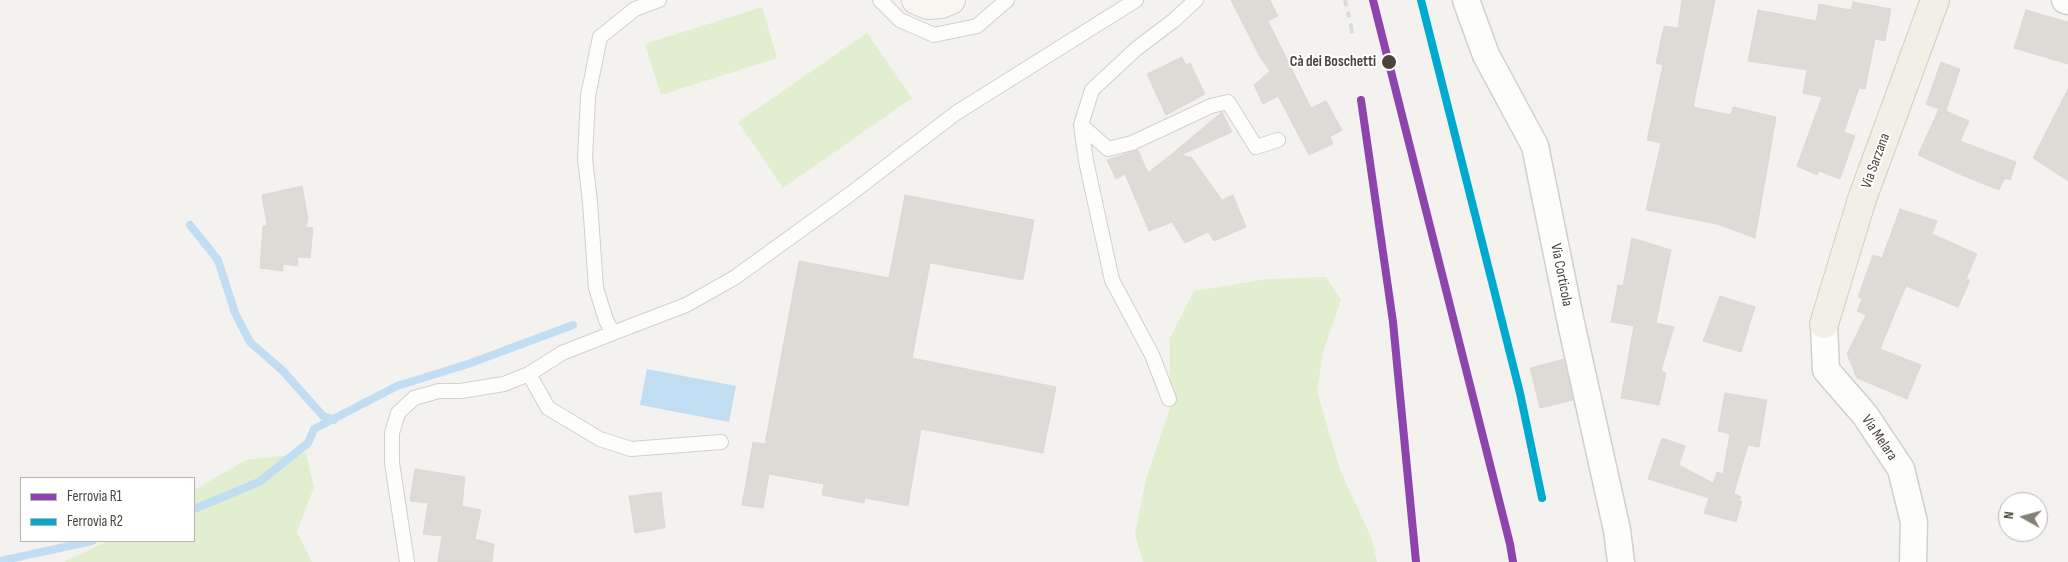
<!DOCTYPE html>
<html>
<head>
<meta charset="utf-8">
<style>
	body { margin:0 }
	#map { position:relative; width:2068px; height:562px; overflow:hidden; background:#f4f2ee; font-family:"Sofia Sans Condensed",sans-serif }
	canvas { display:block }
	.legend { position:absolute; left:20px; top:477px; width:175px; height:65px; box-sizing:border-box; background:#fff; border:1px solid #b7b4b0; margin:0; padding:6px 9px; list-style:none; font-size:15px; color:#4b4439 }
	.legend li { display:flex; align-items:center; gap:10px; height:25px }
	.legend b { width:25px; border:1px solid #b7b4b0 }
	.north { position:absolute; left:1998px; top:492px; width:50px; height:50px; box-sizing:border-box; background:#fff; border:1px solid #b7b4b0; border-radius:50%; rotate:277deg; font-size:14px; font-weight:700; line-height:20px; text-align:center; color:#4b4439 }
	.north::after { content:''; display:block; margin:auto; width:18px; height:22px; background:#868178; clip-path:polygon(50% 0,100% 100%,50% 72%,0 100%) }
</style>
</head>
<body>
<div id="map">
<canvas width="2068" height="562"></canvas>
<ul class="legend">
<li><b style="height:6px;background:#8e44ad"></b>Ferrovia R1</li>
<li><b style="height:6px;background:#00a9ce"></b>Ferrovia R2</li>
</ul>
<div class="north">N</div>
</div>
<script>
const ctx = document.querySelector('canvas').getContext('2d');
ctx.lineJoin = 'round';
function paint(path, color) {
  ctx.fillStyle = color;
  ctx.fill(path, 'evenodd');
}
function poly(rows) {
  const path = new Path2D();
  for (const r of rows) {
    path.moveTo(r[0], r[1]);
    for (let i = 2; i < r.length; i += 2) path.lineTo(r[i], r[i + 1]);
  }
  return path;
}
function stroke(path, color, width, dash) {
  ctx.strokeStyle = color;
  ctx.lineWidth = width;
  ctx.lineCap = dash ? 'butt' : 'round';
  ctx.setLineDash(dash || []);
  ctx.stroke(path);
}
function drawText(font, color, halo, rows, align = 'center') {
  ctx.font = font + ' "Sofia Sans Condensed",sans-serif';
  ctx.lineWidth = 4;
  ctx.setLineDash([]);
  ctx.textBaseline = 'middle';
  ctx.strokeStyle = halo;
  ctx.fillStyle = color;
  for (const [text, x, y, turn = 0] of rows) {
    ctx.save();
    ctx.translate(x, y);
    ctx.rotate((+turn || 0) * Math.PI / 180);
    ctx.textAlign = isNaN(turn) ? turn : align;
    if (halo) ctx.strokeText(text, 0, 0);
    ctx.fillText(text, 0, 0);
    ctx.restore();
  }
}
const green = poly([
	[762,7,777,58,661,95,645,44],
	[867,33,912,98,783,188,738,122],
	[1326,277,1341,300,1323,352,1317,391,1340,470,1371,537,1377,562,1143,562,1135,534,1146,479,1170,408,1170,338,1194,291,1267,279],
	[306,453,314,487,297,532,312,562,64,562,108,541,194,541,194,490,246,460]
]);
const water = poly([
	[647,369,736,386,729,422,640,405]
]);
const stream = poly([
	[190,225,218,260,235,313,250,342,283,371,323,416,334,420],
	[194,509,259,482,308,443,314,429,397,386,468,364,573,325],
	[0,561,92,541]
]);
const building = poly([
	[1231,0,1270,0,1278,16,1268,21,1311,108,1326,101,1342,130,1330,137,1333,144,1309,155,1278,96,1263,104,1254,85,1270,71,1260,57,1231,0],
	[1682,0,1715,0,1693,107,1731,115,1733,107,1776,117,1755,238,1717,224,1646,210,1661,143,1647,140,1663,65,1656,63,1664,26,1678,28,1682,0],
	[1853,2,1891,9,1885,41,1875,39,1865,89,1859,88,1844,132,1855,136,1840,179,1819,171,1817,175,1797,166,1822,97,1803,93,1807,70,1748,61,1758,10,1816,21,1819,4,1851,10,1853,2],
	[2026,10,2068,22,2068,64,2014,48,2026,10],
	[1182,57,1186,65,1190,63,1205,94,1166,115,1147,74,1182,57],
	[1941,62,1960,69,1946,111,1969,121,1960,141,2016,162,2010,180,2005,178,1999,190,1959,174,1918,155,1939,109,1926,104,1941,62],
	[2068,89,2068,181,2033,158,2068,89],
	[1222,112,1232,132,1181,155,1192,158,1222,200,1233,195,1246,227,1214,241,1208,232,1185,243,1172,222,1149,231,1125,174,1116,179,1107,160,1138,150,1148,173,1173,153,1175,153,1174,152,1222,112],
	[302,186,308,219,306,227,313,228,310,258,297,257,298,266,283,264,283,271,260,268,263,226,267,225,262,195,302,186],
	[905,195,1034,220,1023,280,930,263,912,358,1056,387,1043,453,921,429,908,506,865,498,864,503,822,495,824,484,769,474,763,508,742,505,753,442,765,444,799,261,889,278,905,195],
	[1900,209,1937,221,1932,234,1977,254,1966,279,1970,280,1958,307,1906,286,1880,349,1921,365,1907,399,1857,378,1847,354,1866,315,1857,311,1862,299,1858,297,1873,255,1882,258,1900,209],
	[1632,238,1671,250,1656,323,1674,327,1661,371,1666,373,1659,405,1621,398,1634,326,1611,322,1618,285,1623,286,1632,238],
	[1720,296,1755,307,1741,352,1703,341,1720,296],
	[1564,359,1573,400,1540,408,1530,368,1564,359],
	[1725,393,1767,400,1759,447,1748,445,1734,493,1741,497,1739,501,1742,501,1736,522,1704,513,1709,498,1648,479,1662,438,1685,446,1679,465,1713,483,1717,472,1723,474,1730,434,1718,431,1725,393],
	[415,469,465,477,462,506,481,510,475,539,494,544,492,562,438,562,442,536,423,534,428,503,410,501,415,469],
	[661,492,665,528,635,533,629,496,661,492]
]);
const lane = poly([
	[880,0,900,20,934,35,977,26,1007,0],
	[1081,125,1108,149,1132,143,1211,106,1228,102,1256,147,1278,140],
	[613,333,686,305,734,278,849,195,956,113,1136,0],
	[529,374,548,408,600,439,631,449,721,442],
	[1169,399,1152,355,1112,280,1086,161,1081,125,1092,90,1136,49,1173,21,1196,0],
	[407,562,392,463,392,433,398,413,414,398,439,391,461,391,504,384,529,374,562,353,613,333,606,320,596,288,590,202,585,159,588,96,600,37,635,9,659,0]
]);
const street = poly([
	[1466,0,1486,55,1535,146,1571,323,1617,530,1621,562],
	[2065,0,2068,1],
	[1824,324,1826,370,1865,415,1901,469,1914,522,1913,562]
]);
const secondary = poly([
	[916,0,928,5,941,4,951,0]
]);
const primary = poly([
	[1824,324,1862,199,1935,0]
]);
const rail = poly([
	[1345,0,1353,34,1351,30],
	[1373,0,1510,544,1513,562]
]);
const rail1 = poly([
	[1373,0,1510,544,1513,562],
	[1361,100,1393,322,1416,562]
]);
const rail2 = poly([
	[1421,0,1520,393,1542,498]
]);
const markers = [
	[1389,62,8,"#4b4439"]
];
const stopNames = [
	["Cà dei Boschetti",1376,62]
];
const streetNames = [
	["Via Sarzana",1876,161,-70],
	["Via Corticola",1561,275,79],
	["Via Melara",1879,438,56]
];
paint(green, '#e1eecf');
paint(water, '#c0ddf1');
stroke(stream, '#c0ddf1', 8);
paint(building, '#dedbd6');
stroke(building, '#dcd9d4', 1);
stroke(lane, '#d2d0cb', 16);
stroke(street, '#d2d0cb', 29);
stroke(secondary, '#d3cfc5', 30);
stroke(primary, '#d6cebb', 30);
stroke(lane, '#fdfdfc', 14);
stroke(street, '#fdfdfc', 26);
stroke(secondary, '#f7f6f1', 28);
stroke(primary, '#f2efe6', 28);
stroke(rail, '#dbdbda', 4, [6, 6]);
stroke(rail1, '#8e44ad', 8);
stroke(rail2, '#00a9ce', 8);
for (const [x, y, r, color] of markers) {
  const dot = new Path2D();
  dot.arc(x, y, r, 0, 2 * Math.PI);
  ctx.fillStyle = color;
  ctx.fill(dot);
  stroke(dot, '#fff', 2);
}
drawText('bold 15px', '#4b4439', '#fff', stopNames, 'right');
drawText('15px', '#4b4439', '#fff', streetNames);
</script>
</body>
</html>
